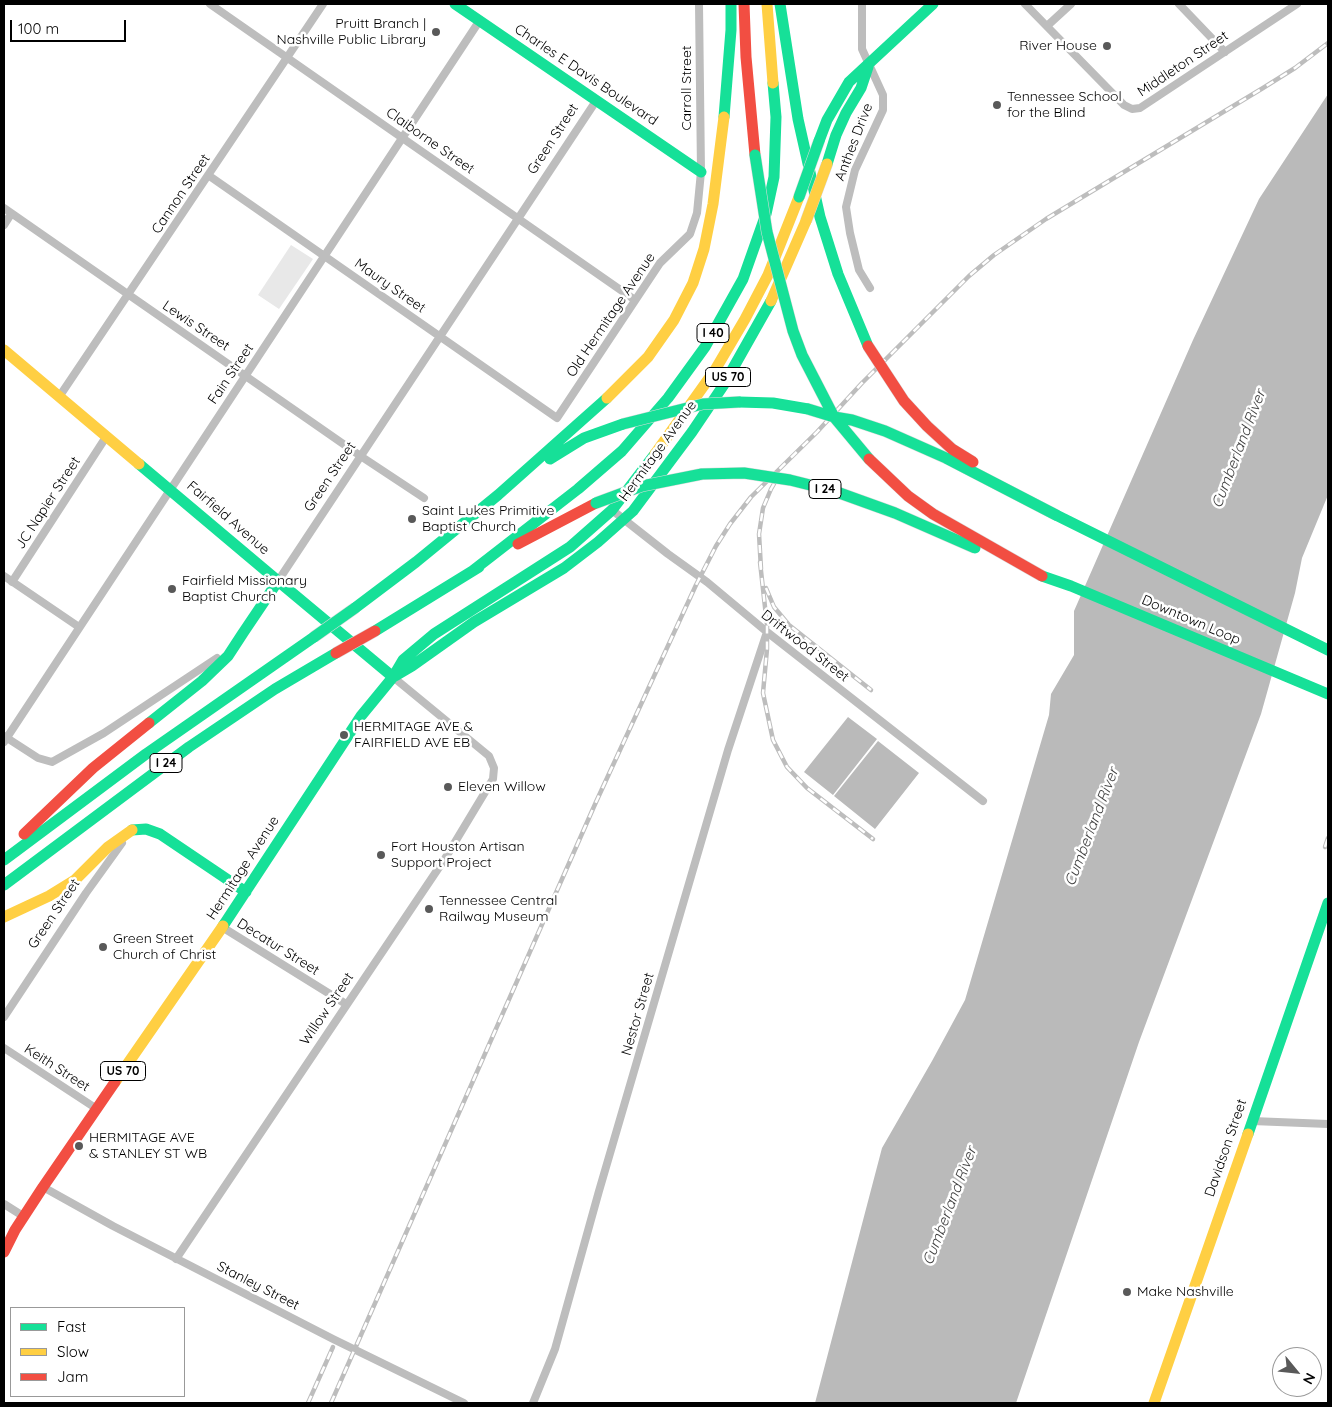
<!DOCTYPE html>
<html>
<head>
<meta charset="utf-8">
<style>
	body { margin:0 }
	#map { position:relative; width:1332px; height:1407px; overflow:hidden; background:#fff; font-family:Quicksand,sans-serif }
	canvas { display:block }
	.frame { position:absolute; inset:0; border:5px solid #000; pointer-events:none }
	.legend { position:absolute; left:10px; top:1307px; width:175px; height:90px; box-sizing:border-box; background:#fff; border:1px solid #999; margin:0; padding:6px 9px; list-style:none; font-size:15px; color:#000 }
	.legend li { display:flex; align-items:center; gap:10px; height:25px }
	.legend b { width:25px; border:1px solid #999 }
	.north { position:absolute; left:1272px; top:1347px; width:50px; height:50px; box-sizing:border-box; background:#fff; border:1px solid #999; border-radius:50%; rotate:118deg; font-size:14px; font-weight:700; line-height:20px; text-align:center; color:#000 }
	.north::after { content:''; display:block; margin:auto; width:18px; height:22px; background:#595959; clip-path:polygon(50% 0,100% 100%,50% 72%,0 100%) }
	.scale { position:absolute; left:10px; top:20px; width:116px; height:22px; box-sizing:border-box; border:2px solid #000; border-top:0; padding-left:6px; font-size:15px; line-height:18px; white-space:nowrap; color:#000; -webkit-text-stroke:4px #fff; paint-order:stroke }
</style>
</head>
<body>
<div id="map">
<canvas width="1332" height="1407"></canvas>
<div class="frame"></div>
<ul class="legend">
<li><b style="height:6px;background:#16e098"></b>Fast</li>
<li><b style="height:6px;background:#ffcf43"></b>Slow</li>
<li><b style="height:6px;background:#f24e42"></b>Jam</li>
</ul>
<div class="north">N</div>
<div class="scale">100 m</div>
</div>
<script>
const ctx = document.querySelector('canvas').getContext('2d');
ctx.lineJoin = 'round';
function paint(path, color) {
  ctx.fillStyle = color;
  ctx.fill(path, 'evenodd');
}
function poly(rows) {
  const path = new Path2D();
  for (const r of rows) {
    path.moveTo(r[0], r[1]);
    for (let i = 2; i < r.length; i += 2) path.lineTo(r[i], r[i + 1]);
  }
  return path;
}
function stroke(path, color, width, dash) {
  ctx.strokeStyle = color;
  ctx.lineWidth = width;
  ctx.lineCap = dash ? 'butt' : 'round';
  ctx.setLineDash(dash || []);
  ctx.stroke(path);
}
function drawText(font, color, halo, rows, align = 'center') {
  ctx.font = font + ' Quicksand,sans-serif';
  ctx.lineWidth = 5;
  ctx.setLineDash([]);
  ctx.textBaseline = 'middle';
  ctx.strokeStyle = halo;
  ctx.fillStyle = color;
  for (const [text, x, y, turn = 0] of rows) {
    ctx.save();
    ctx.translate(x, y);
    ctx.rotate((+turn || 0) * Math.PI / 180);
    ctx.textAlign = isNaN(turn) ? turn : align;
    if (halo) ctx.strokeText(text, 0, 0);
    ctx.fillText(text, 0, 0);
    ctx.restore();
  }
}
const green = poly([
	[291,245,313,259,279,309,258,295]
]);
const water = poly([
	[1328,94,1328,495,1302,558,1295,593,1261,714,1139,1042,1016,1403,815,1403,882,1148,932,1061,965,1000,1049,715,1051,694,1074,655,1074,611,1193,340,1259,199],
	[848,717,877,739,833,795,804,772],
	[878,741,919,773,875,829,834,796]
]);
const street = poly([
	[210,4,635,300],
	[862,4,862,49,883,95,883,110,855,170,846,207,850,233,859,270,870,288],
	[1025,4,1124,105,1132,109,1140,108,1297,4],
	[1179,4,1225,52],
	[1047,26,1071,4],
	[208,175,557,418,660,263,690,234,697,213,701,172,699,4],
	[4,208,362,457,424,498],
	[4,225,11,214],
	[59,397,323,4],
	[612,510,668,554,707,582,767,632,983,801],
	[4,576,79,627],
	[278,581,596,101],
	[12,582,106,437],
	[4,736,38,758,52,762,104,733,217,658],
	[4,742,480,20],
	[222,927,346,1004],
	[4,1017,86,893,122,843],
	[4,1048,97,1109],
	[1252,1121,1328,1124],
	[43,1187,113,1226,333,1339,464,1403],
	[4,1204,23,1216],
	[176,1259,446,857,493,779,494,768,489,756,393,677],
	[533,1403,555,1349,599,1191,728,750,767,632]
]);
const fast = poly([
	[455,4,701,172],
	[780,4,798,119,820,217,838,274,868,346],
	[724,117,731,30,731,4],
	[819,141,827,120,849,82,933,4],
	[827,164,836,135,846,113,861,88,868,67],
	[739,402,773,403,808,409],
	[550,459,584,438,623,424],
	[139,464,278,581],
	[1056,515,1328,650],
	[471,572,578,489,622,451,668,398,705,347,743,279,766,214,774,177,776,117,773,83],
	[1042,576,1071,586,1328,694],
	[355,608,416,562,498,495,607,398],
	[375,631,479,567],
	[243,633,278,581,393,677],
	[395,676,412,666,474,622,564,568,598,542,633,511,692,432,723,386,771,301],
	[149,723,202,681,228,656,243,633],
	[132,830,146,829,160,834,246,892],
	[4,860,146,754,314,637],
	[4,885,189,747,275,689,336,653],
	[223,926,361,716,393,677,403,660,434,634,570,547,612,510,655,454],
	[1248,1134,1328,903]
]);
const slow = poly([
	[767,4,773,83],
	[771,301,806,221],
	[4,350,139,464],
	[607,398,648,357,674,320,693,283,704,249,713,204,724,117],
	[655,454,715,370,745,319,768,275,799,197],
	[4,917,49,896,75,880,108,847,132,830],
	[115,1082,223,926],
	[1154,1403,1248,1134]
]);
const jam = poly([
	[744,4,746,57,755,155],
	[518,544,596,503],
	[24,834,93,768,149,723],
	[4,1252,15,1230,43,1187,115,1082]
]);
const rail = poly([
	[760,562,767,625,767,649,763,693,773,740,787,767,807,788,873,839],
	[761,569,759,534,763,508,771,489,779,475],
	[766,588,774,607,789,625,871,690],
	[1325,847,1328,838],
	[308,1403,333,1347],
	[331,1403,596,802,696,585,716,546,730,524,751,497,817,432,862,383,969,276,994,255,1046,219,1263,88,1295,68,1328,43]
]);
const fastBridge = poly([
	[755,155,767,232,793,331,802,355,834,417,869,459],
	[799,197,819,141],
	[808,409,834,417,852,420,885,431,946,458,1056,515],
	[623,424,703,404,739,402],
	[596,503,642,486,702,474,744,473,790,480,834,491,895,513,975,548],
	[314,637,355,608]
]);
const slowBridge = poly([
	[806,221,827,164]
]);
const jamBridge = poly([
	[868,346,904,401,927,426,952,449,973,462],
	[869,459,908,496,933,514,1042,576],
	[336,653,375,631]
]);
const markers = [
	[436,32,5,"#595959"],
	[1107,46,5,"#595959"],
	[997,105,5,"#595959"],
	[412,519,5,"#595959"],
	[172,589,5,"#595959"],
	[344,735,5,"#595959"],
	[448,787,5,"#595959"],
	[381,855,5,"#595959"],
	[429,909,5,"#595959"],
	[103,947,5,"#595959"],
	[79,1146,5,"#595959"],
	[1127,1292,5,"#595959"]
];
const shields = [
	[713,333,32],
	[728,377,45],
	[825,489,32],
	[166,763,32],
	[123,1071,45]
];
const shieldNames = [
	["I 40",713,333],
	["US 70",728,377],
	["I 24",825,489],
	["I 24",166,763],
	["US 70",123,1071]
];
const poiNames = [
	["Pruitt Branch |",426,24,"right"],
	["Nashville Public Library",426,40,"right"],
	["River House",1097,46,"right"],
	["Tennessee School",1007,97],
	["for the Blind",1007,113],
	["Saint Lukes Primitive",422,511],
	["Baptist Church",422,527],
	["Fairfield Missionary",182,581],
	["Baptist Church",182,597],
	["HERMITAGE AVE &",354,727],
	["FAIRFIELD AVE EB",354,743],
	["Eleven Willow",458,787],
	["Fort Houston Artisan",391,847],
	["Support Project",391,863],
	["Tennessee Central",439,901],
	["Railway Museum",439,917],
	["Green Street",113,939],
	["Church of Christ",113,955],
	["HERMITAGE AVE",89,1138],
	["& STANLEY ST WB",89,1154],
	["Make Nashville",1137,1292]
];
const streetNames = [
	["Middleton Street",1183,64,-34],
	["Charles E Davis Boulevard",586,75,34],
	["Carroll Street",687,88,-90],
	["Green Street",553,139,-57],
	["Claiborne Street",430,141,35],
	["Anthes Drive",854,142,-69],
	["Cannon Street",181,194,-56],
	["Maury Street",390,286,35],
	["Old Hermitage Avenue",611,315,-56],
	["Lewis Street",196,326,34],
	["Fain Street",231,374,-56],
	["Hermitage Avenue",658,451,-54],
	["Green Street",330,477,-56],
	["JC Napier Street",48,503,-57],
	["Fairfield Avenue",228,518,41],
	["Downtown Loop",1191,620,23],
	["Driftwood Street",805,646,38],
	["Hermitage Avenue",243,868,-57],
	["Green Street",54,914,-56],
	["Decatur Street",278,947,32],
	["Willow Street",327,1009,-56],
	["Nestor Street",638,1014,-74],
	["Keith Street",57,1068,33],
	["Davidson Street",1226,1148,-71],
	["Stanley Street",258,1286,27]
];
const waterNames = [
	["Cumberland River",1239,449,-69],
	["Cumberland River",1092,827,-69],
	["Cumberland River",950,1206,-69]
];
paint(green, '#e8e8e8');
paint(water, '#bababa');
stroke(street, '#bdbdbd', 8);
stroke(fast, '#16e098', 11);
stroke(slow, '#ffcf43', 11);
stroke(jam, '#f24e42', 11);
stroke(rail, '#bdbdbd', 4.5);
stroke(rail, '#fff', 2.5, [8]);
stroke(fastBridge, '#dbdbdb', 12, []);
stroke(slowBridge, '#dbdbdb', 12, []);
stroke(jamBridge, '#dbdbdb', 12, []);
stroke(fastBridge, '#16e098', 11);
stroke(slowBridge, '#ffcf43', 11);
stroke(jamBridge, '#f24e42', 11);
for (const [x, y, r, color] of markers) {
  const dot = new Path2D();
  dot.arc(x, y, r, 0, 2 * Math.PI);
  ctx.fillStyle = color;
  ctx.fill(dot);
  stroke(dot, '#fff', 2);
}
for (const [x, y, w] of shields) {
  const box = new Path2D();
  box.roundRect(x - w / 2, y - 9.5, w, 19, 4);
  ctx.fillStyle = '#fff';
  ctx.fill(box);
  stroke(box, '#000', 1);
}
drawText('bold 12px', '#000', null, shieldNames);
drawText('14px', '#000', '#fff', poiNames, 'left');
drawText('14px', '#000', '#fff', streetNames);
drawText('italic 15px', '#3e3e3e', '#fff', waterNames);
</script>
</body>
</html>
